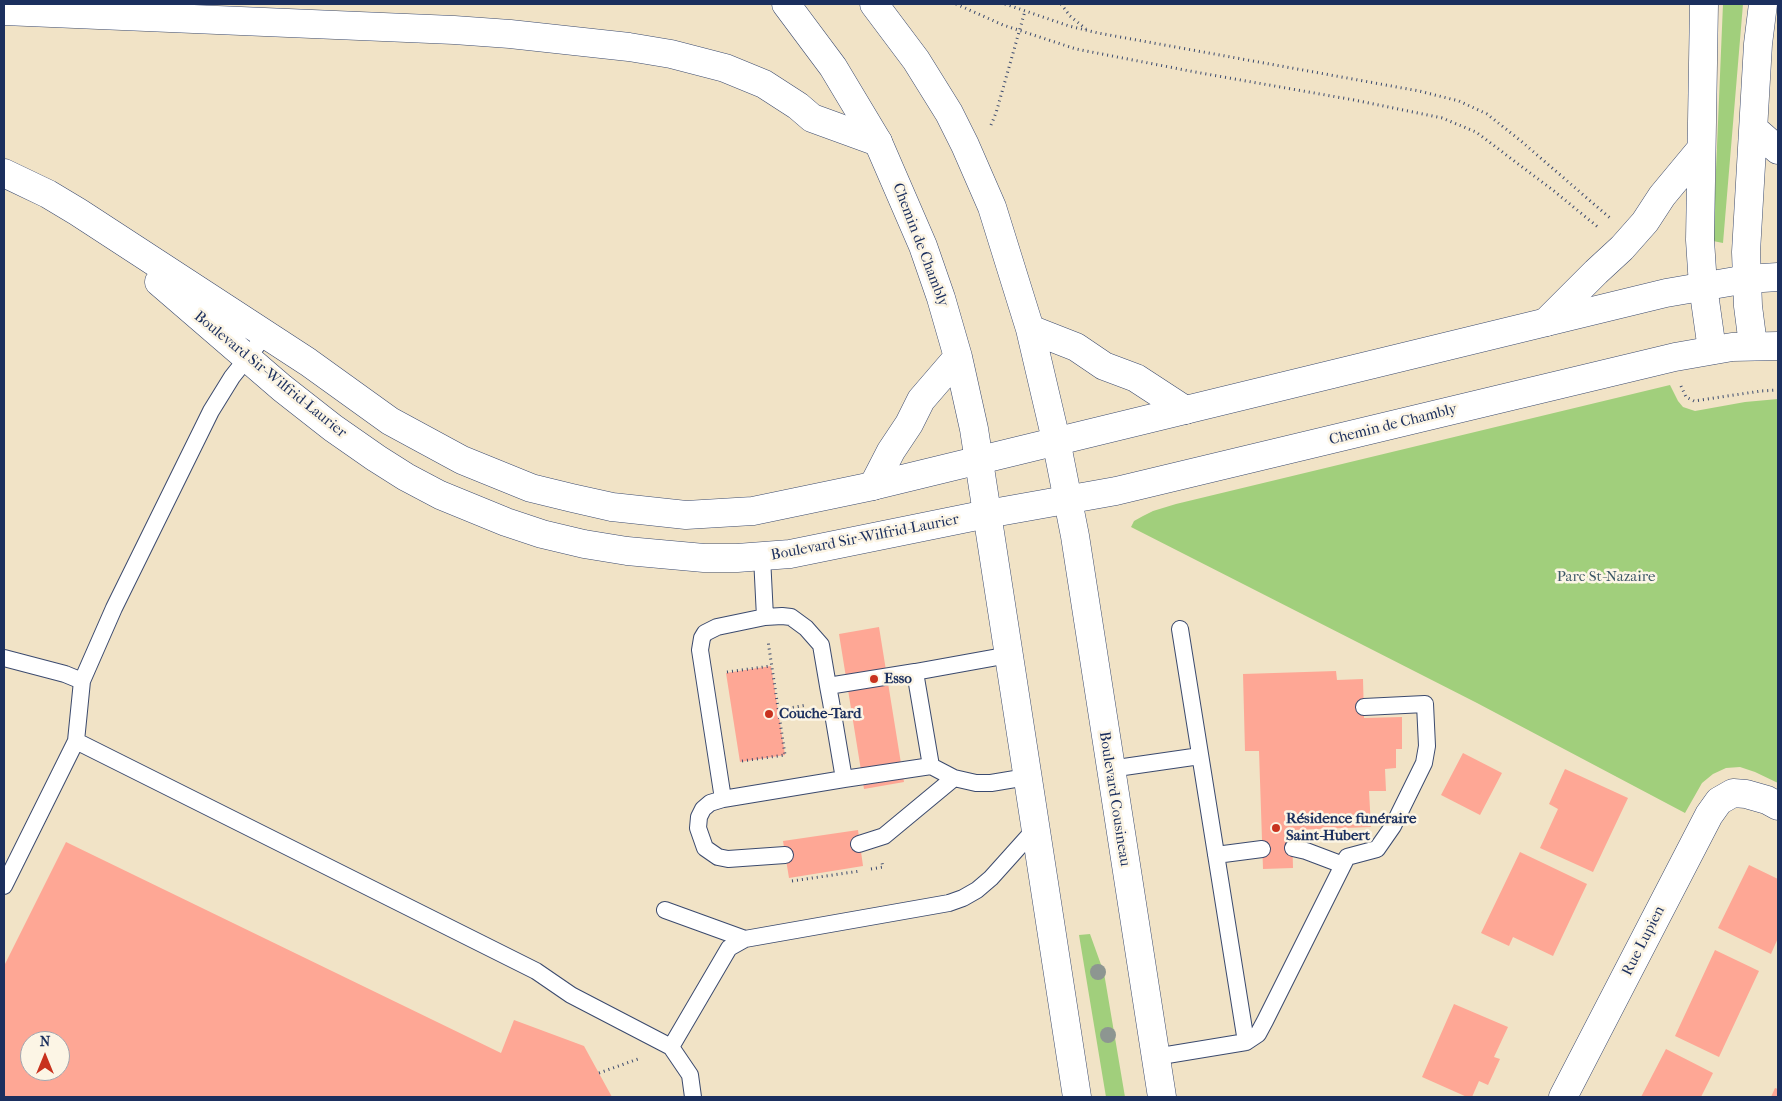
<!DOCTYPE html>
<html>
<head>
<meta charset="utf-8">
<style>
	body { margin:0 }
	#map { position:relative; width:1782px; height:1101px; overflow:hidden; background:#f1e3c6; font-family:"IM FELL French Canon",serif }
	canvas { display:block }
	.frame { position:absolute; inset:0; border:5px solid #1b2f5e; pointer-events:none }
	.north { position:absolute; left:20px; top:1031px; width:50px; height:50px; box-sizing:border-box; background:#fcf5e5; border:1px solid #a2a6af; border-radius:50%; rotate:0deg; font-size:14px; font-weight:700; line-height:20px; text-align:center; color:#1b2f5e }
	.north::after { content:''; display:block; margin:auto; width:18px; height:22px; background:#c8321e; clip-path:polygon(50% 0,100% 100%,50% 72%,0 100%) }
</style>
</head>
<body>
<div id="map">
<canvas width="1782" height="1101"></canvas>
<div class="frame"></div>
<div class="north">N</div>
</div>
<script>
const ctx = document.querySelector('canvas').getContext('2d');
ctx.lineJoin = 'round';
function paint(path, color) {
  ctx.fillStyle = color;
  ctx.fill(path, 'evenodd');
}
function poly(rows) {
  const path = new Path2D();
  for (const r of rows) {
    path.moveTo(r[0], r[1]);
    for (let i = 2; i < r.length; i += 2) path.lineTo(r[i], r[i + 1]);
  }
  return path;
}
function stroke(path, color, width, dash) {
  ctx.strokeStyle = color;
  ctx.lineWidth = width;
  ctx.lineCap = dash ? 'butt' : 'round';
  ctx.setLineDash(dash || []);
  ctx.stroke(path);
}
function drawText(font, color, halo, rows, align = 'center') {
  ctx.font = font + ' "IM FELL French Canon",serif';
  ctx.lineWidth = 5;
  ctx.setLineDash([]);
  ctx.textBaseline = 'middle';
  ctx.strokeStyle = halo;
  ctx.fillStyle = color;
  for (const [text, x, y, turn = 0] of rows) {
    ctx.save();
    ctx.translate(x, y);
    ctx.rotate((+turn || 0) * Math.PI / 180);
    ctx.textAlign = isNaN(turn) ? turn : align;
    if (halo) ctx.strokeText(text, 0, 0);
    ctx.fillText(text, 0, 0);
    ctx.restore();
  }
}
const green = poly([
	[1723,4,1743,4,1723,243,1713,241],
	[1670,385,1678,401,1683,407,1695,411,1745,402,1778,399,1778,783,1755,772,1740,767,1726,768,1713,774,1702,783,1685,813,1477,703,1131,527,1134,521,1143,516,1153,511,1176,504],
	[1090,934,1104,973,1125,1097,1106,1097,1079,935]
]);
const building = poly([
	[879,627,904,782,864,789,839,634],
	[771,666,785,755,740,762,726,673],
	[1336,671,1337,680,1363,679,1364,718,1402,717,1402,749,1396,749,1396,768,1385,769,1386,791,1369,791,1371,827,1292,830,1293,868,1263,869,1259,751,1245,751,1243,674],
	[1463,753,1502,773,1480,815,1441,795],
	[1565,769,1628,798,1593,872,1540,848,1558,809,1549,804],
	[858,830,863,866,789,878,783,841],
	[66,842,501,1053,514,1020,584,1046,612,1097,4,1097,4,966],
	[30,1041,60,1041,60,1071,30,1071],
	[1520,852,1587,884,1553,956,1513,937,1509,946,1481,933],
	[1749,865,1778,879,1778,938,1771,954,1718,928],
	[1715,950,1759,971,1719,1057,1675,1036],
	[1454,1004,1508,1027,1494,1057,1500,1059,1488,1085,1479,1081,1472,1097,1467,1097,1422,1077],
	[1666,1049,1713,1073,1701,1097,1641,1097],
	[1775,1088,1778,1089,1778,1097,1771,1097]
]);
const path = poly([
	[956,4,1003,25,1076,49,1195,72,1354,100,1442,118,1476,132,1554,191,1599,228],
	[1005,4,1069,26,1098,33,1419,91,1459,101,1487,114,1521,141,1610,218],
	[1061,4,1070,16,1086,29],
	[991,125,996,113,1025,11],
	[1681,386,1686,397,1694,401,1761,391,1778,390],
	[727,672,771,666],
	[778,710,807,705],
	[742,761,785,755,768,641],
	[871,869,883,867,882,863],
	[792,881,860,871],
	[599,1073,638,1059]
]);
const service = poly([
	[762,557,765,617],
	[1009,655,915,672,931,766,954,778,976,783,991,783,1027,777],
	[4,658,65,674,82,681],
	[915,672,828,686,831,702,844,779,931,766],
	[76,741,536,971,571,995,671,1047,690,1075,693,1097],
	[1110,769,1200,756],
	[723,799,700,650,702,638,705,633,717,627,765,617,782,616,791,617,806,628,821,645,828,686],
	[859,844,884,836,954,778],
	[1293,848,1306,851,1343,865],
	[785,855,728,859,718,857,705,848,698,828,699,817,703,809,710,803,723,799,844,779],
	[1216,855,1262,849],
	[4,886,76,741,82,681,114,608,211,411,232,377,266,334],
	[665,910,745,939],
	[1246,1042,1258,1034,1265,1021,1347,857,1377,849,1393,826,1424,763,1427,746,1425,704,1364,707],
	[671,1047,729,948,745,939,949,903,963,898,977,890,991,878,1035,829],
	[1155,1057,1246,1042,1180,629]
]);
const minor = poly([
	[1563,1097,1709,815,1719,801,1733,793,1746,794,1767,800,1778,806]
]);
const tertiary = poly([
	[4,173,48,194,78,212,308,362,390,421,462,460,531,488,572,498,612,507,686,515,753,511,873,486,1666,293,1747,279,1778,277],
	[159,282,282,388,333,428,376,458,406,477,440,495,506,522,542,534,584,544,627,551,704,558,737,558,790,554,987,514,1116,491,1675,357,1732,347,1778,346]
]);
const primary = poly([
	[786,4,833,67,878,142,923,246,941,298,958,357,974,429,1077,1097],
	[874,4,916,60,949,113,965,145,992,207,1030,329,1056,440,1075,536,1162,1097],
	[1030,329,1076,347,1104,366,1136,378,1185,410],
	[873,486,891,451,909,424,921,400,958,357]
]);
const motorway = poly([
	[1704,4,1700,240,1703,286,1712,350],
	[4,11,454,30,510,34,629,47,671,54,725,68,764,84,798,106,812,118,878,142],
	[1754,129,1778,150],
	[1546,322,1596,272,1622,248,1645,222,1662,196,1701,149],
	[1753,345,1748,306,1746,252,1758,44,1763,4]
]);
const trees = [
	[1098,972],
	[1108,1035]
];
const markers = [
	[874,679,5,"#c8321e"],
	[769,714,5,"#c8321e"],
	[1276,828,5,"#c8321e"]
];
const streetNames = [
	["Chemin de Chambly",920,245,69],
	["Boulevard Sir-Wilfrid-Laurier",270,375,39],
	["Chemin de Chambly",1393,425,-14],
	["Boulevard Sir-Wilfrid-Laurier",865,538,-11],
	["Boulevard Cousineau",1114,799,81],
	["Rue Lupien",1644,941,-63]
];
const parkNames = [
	["Parc St-Nazaire",1606,577]
];
const poiNames = [
	["Esso",884,679],
	["Couche-Tard",779,714],
	["Résidence funéraire",1286,819],
	["Saint-Hubert",1286,836]
];
paint(green, '#a1cf7c');
paint(building, '#fea795');
stroke(service, '#3b4a6e', 18);
stroke(minor, '#3b4a6e', 29);
stroke(tertiary, '#3b4a6e', 29);
stroke(primary, '#3b4a6e', 29);
stroke(motorway, '#3b4a6e', 29);
stroke(path, '#3b4a6e', 3, [1, 4]);
stroke(service, '#fff', 16);
stroke(minor, '#fff', 28);
stroke(tertiary, '#fff', 28);
stroke(primary, '#fff', 28);
stroke(motorway, '#fff', 28);
ctx.fillStyle = '#8d9691';
for (const [x, y] of trees) {
  ctx.beginPath();
  ctx.arc(x, y, 8, 0, 2 * Math.PI);
  ctx.fill();
}
for (const [x, y, r, color] of markers) {
  const dot = new Path2D();
  dot.arc(x, y, r, 0, 2 * Math.PI);
  ctx.fillStyle = color;
  ctx.fill(dot);
  stroke(dot, '#fcf5e5', 2);
}
drawText('15px', '#1b2f5e', '#fcf5e5', streetNames);
drawText('15px', '#3c5766', '#fcf5e5', parkNames);
drawText('bold 15px', '#1b2f5e', '#fcf5e5', poiNames, 'left');
</script>
</body>
</html>
